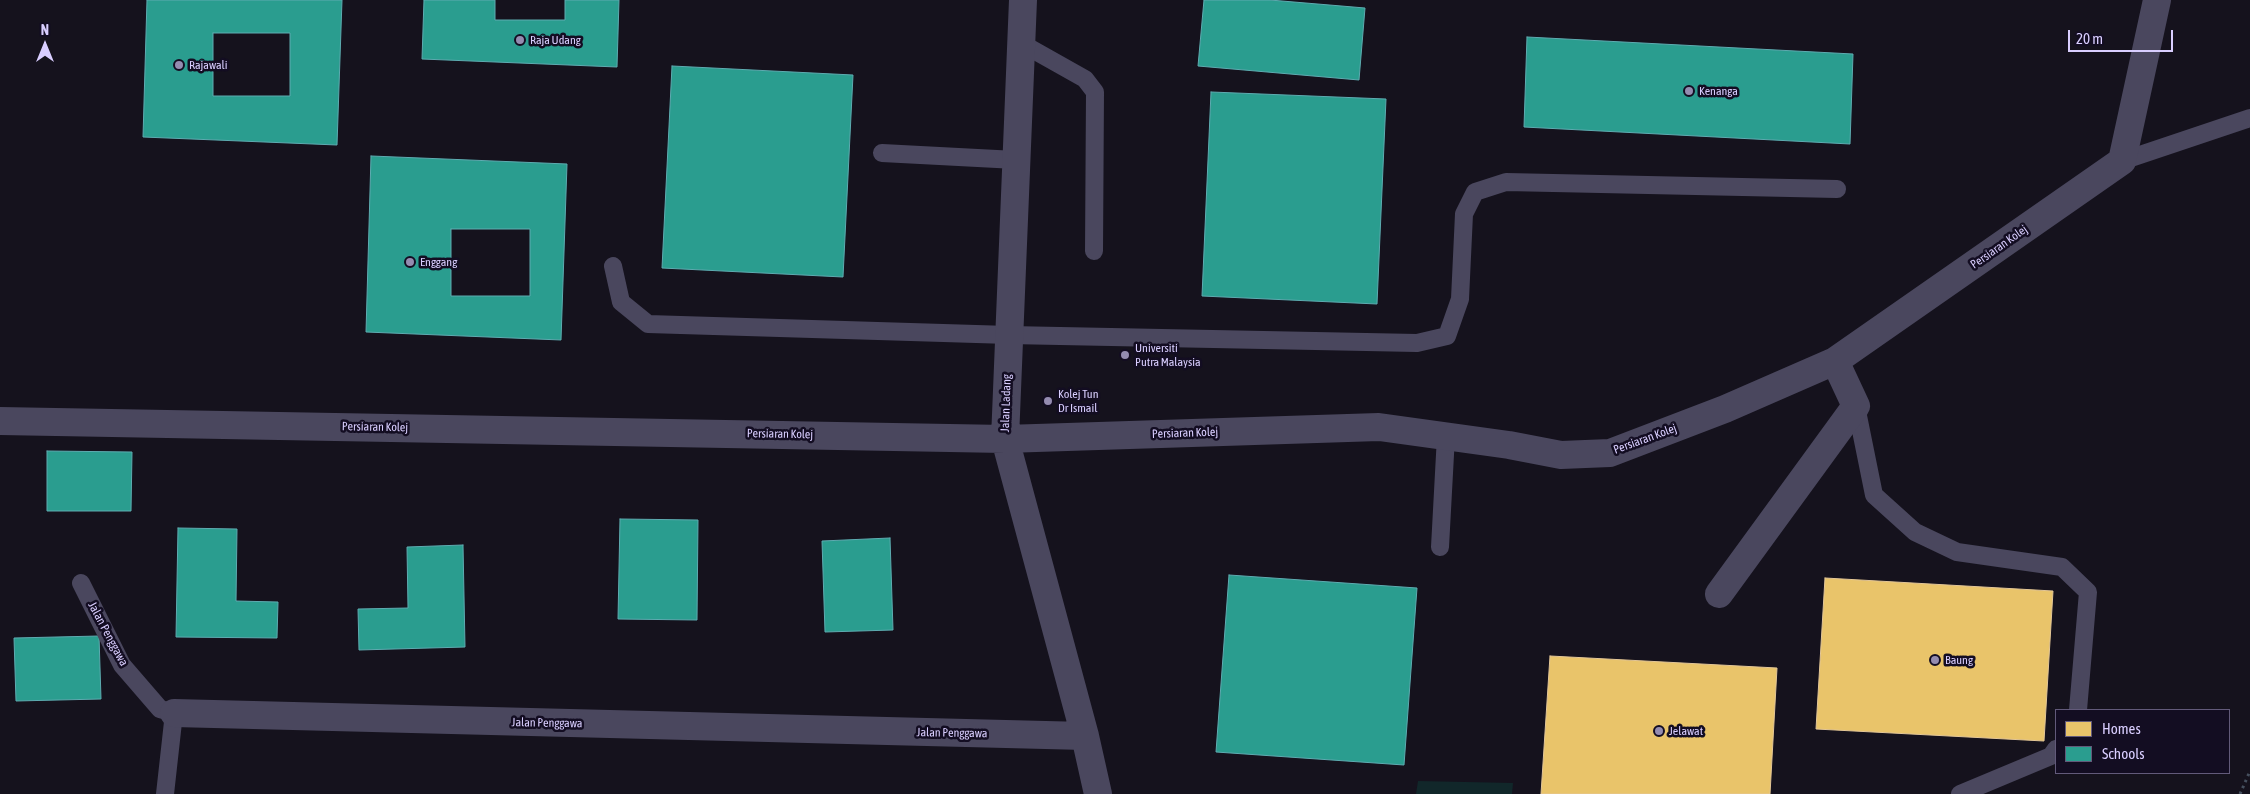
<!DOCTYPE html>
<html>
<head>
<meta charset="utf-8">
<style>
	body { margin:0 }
	#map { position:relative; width:2250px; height:794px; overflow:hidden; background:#15121d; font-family:"Asap Condensed",sans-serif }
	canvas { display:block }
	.legend { position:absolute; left:2055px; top:709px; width:175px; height:65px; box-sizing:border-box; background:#130d22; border:1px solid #625a7a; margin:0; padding:6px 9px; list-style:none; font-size:15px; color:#d9ceff }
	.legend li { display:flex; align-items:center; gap:10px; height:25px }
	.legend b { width:25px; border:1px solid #625a7a }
	.north { position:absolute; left:20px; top:20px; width:50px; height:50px; -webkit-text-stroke:4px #130d22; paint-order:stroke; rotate:0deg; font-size:14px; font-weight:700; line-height:20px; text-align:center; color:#d9ceff }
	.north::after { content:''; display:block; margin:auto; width:18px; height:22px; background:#d9ceff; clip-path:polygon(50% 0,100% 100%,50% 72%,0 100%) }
	.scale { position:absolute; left:2068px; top:30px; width:105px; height:22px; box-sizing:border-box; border:2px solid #d9ceff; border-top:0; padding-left:6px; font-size:15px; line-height:18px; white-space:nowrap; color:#d9ceff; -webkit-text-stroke:4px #130d22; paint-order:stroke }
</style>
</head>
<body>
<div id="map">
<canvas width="2250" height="794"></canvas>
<ul class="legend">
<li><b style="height:14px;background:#e9c46a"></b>Homes</li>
<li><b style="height:14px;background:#2a9d8f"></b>Schools</li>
</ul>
<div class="north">N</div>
<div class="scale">20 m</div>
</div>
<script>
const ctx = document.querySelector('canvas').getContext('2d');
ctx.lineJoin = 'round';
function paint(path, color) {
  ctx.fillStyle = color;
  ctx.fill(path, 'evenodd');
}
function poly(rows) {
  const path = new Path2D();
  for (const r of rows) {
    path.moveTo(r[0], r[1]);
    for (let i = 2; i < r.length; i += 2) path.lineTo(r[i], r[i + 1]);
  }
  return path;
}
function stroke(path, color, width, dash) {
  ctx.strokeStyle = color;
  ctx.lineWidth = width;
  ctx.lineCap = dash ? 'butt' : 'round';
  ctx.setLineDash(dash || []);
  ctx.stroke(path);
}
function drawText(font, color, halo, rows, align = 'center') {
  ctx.font = font + ' "Asap Condensed",sans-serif';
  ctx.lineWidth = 5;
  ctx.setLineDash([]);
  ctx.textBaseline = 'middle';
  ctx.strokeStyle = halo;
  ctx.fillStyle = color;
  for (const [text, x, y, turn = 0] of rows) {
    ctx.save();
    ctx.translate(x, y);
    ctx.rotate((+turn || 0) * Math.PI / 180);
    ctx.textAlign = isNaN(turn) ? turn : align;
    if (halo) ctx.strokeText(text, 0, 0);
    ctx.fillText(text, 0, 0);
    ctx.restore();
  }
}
const green = poly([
	[1418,781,1513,783,1512,794,1416,794]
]);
const homes = poly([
	[1825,578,2053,591,2044,741,1816,729,1825,578],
	[1550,656,1777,668,1770,794,1541,794,1550,656]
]);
const schools = poly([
	[147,0,342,0,337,145,143,137,147,0],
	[213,33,290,33,290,96,213,96,213,33],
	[424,0,495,0,495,20,565,20,565,0,619,0,617,67,422,59,424,0],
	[1204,0,1270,0,1365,8,1359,80,1198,66,1204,0],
	[1527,37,1853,54,1850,144,1524,127,1527,37],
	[672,66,853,75,843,277,662,268,672,66],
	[1211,92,1386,99,1377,304,1202,296,1211,92],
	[371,156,567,164,561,340,366,332,371,156],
	[451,229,530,229,530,296,451,296,451,229],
	[47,451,132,452,131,511,47,511,47,451],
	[620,519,698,520,697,620,618,619,620,519],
	[178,528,237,529,236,601,278,602,277,638,176,637,178,528],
	[890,538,893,630,825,632,822,541,890,538],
	[463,545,465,647,359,650,358,609,408,608,407,547,463,545],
	[1229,575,1417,588,1404,765,1216,752,1229,575],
	[99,636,101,699,16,701,14,638,99,636]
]);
const path = poly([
	[2240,794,2250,771]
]);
const lane = poly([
	[1021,43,1085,79,1095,92,1094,251],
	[882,153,1016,160],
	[2122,161,2250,118],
	[613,266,621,302,648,324,1009,335,1417,343,1447,336,1460,299,1464,214,1475,192,1506,182,1837,189],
	[1856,406,1874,495,1915,532,1957,552,2062,567,2088,592,2078,710],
	[1440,547,1446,436],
	[81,583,122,665,160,709,174,713,165,794],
	[1960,794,2051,756,2056,749]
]);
const street = poly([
	[1023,0,1005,439,1085,736,1098,794],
	[0,421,1005,439,1379,427,1509,445,1561,455,1610,453,1725,409,1835,361,2122,161,2157,0],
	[1719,594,1856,406,1835,361],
	[174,713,1085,736]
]);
const markers = [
	[520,40,5,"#948cb0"],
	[179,65,5,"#948cb0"],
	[1689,91,5,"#948cb0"],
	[410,262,5,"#948cb0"],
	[1125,355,5,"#948cb0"],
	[1048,401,5,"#948cb0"],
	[1935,660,5,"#948cb0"],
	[1659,731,5,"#948cb0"]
];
const poiNames = [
	["Raja Udang",530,40],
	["Rajawali",189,65],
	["Kenanga",1699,91],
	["Enggang",420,262],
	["Universiti",1135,348],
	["Putra Malaysia",1135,362],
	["Kolej Tun",1058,394],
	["Dr Ismail",1058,408],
	["Baung",1945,660],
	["Jelawat",1669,731]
];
const streetNames = [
	["Persiaran Kolej",1999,247,-35],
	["Jalan Ladang",1006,403,-88],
	["Persiaran Kolej",375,427,1],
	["Persiaran Kolej",1185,433,-2],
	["Persiaran Kolej",780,434,1],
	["Persiaran Kolej",1645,439,-20],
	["Jalan Penggawa",108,634,62],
	["Jalan Penggawa",547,723,1],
	["Jalan Penggawa",952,733,1]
];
paint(green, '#11272a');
paint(homes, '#e9c46a');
stroke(homes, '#e4c797', 1);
paint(schools, '#2a9d8f');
stroke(schools, '#5eacb1', 1);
stroke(path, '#454f5e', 3, [2.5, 4]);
stroke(lane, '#4a475e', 18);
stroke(street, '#4a475e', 28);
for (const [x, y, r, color] of markers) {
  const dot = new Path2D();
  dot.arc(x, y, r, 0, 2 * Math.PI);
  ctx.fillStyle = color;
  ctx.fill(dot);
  stroke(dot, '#130d22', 2);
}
drawText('12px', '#d9ceff', '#130d22', poiNames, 'left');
drawText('12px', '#d9ceff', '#130d22', streetNames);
</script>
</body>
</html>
